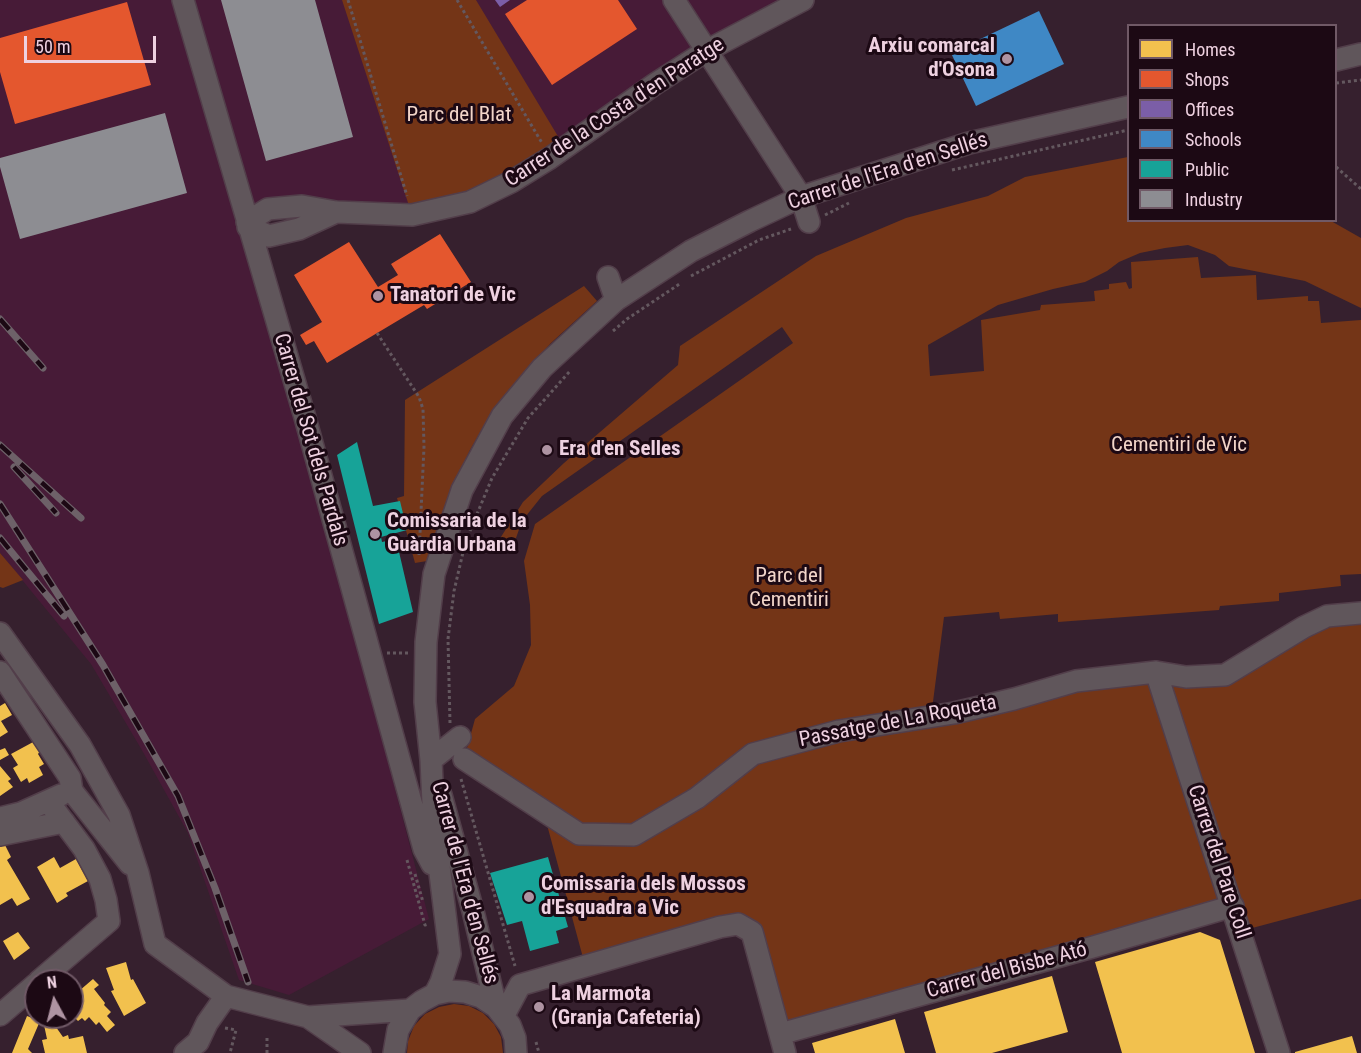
<!DOCTYPE html>
<html>
<head>
<meta charset="utf-8">
<style>
	body { margin:0 }
	#map { position:relative; width:1361px; height:1053px; overflow:hidden; background:#36202e; font-family:"Roboto Condensed",sans-serif }
	canvas { display:block }
	.legend { position:absolute; left:1127px; top:24px; width:210px; height:198px; box-sizing:border-box; background:#1c0914; border:2px solid #705966; margin:0; padding:8px 10px; list-style:none; font-size:18px; color:#eed1e0 }
	.legend li { display:flex; align-items:center; gap:12px; height:30px }
	.legend b { width:30px; border:2px solid #705966 }
	.north { position:absolute; left:24px; top:969px; width:60px; height:60px; box-sizing:border-box; background:#1c0914; border:2px solid #705966; border-radius:50%; rotate:353deg; font-size:16px; font-weight:700; line-height:24px; text-align:center; color:#eed1e0 }
	.north::after { content:''; display:block; margin:auto; width:21px; height:27px; background:#ae93a2; clip-path:polygon(50% 0,100% 100%,50% 72%,0 100%) }
	.scale { position:absolute; left:24px; top:36px; width:132px; height:27px; box-sizing:border-box; border:3px solid #eed1e0; border-top:0; padding-left:8px; font-size:18px; line-height:21px; white-space:nowrap; color:#eed1e0; -webkit-text-stroke:4px #1c0914; paint-order:stroke }
</style>
</head>
<body>
<div id="map">
<canvas width="1361" height="1053"></canvas>
<ul class="legend">
<li><b style="height:16px;background:#f2c14e"></b>Homes</li>
<li><b style="height:16px;background:#e4572e"></b>Shops</li>
<li><b style="height:16px;background:#7b5ea7"></b>Offices</li>
<li><b style="height:16px;background:#3f88c5"></b>Schools</li>
<li><b style="height:16px;background:#17a398"></b>Public</li>
<li><b style="height:16px;background:#8d8d92"></b>Industry</li>
</ul>
<div class="north">N</div>
<div class="scale">50 m</div>
</div>
<script>
const ctx = document.querySelector('canvas').getContext('2d');
ctx.lineJoin = 'round';
function paint(path, color) {
  ctx.fillStyle = color;
  ctx.fill(path, 'evenodd');
}
function poly(rows) {
  const path = new Path2D();
  for (const r of rows) {
    path.moveTo(r[0], r[1]);
    for (let i = 2; i < r.length; i += 2) path.lineTo(r[i], r[i + 1]);
  }
  return path;
}
function stroke(path, color, width, dash) {
  ctx.strokeStyle = color;
  ctx.lineWidth = width;
  ctx.lineCap = dash ? 'butt' : 'round';
  ctx.setLineDash(dash || []);
  ctx.stroke(path);
}
function drawText(font, color, halo, rows, align = 'center') {
  ctx.font = font + ' "Roboto Condensed",sans-serif';
  ctx.lineWidth = 6;
  ctx.setLineDash([]);
  ctx.textBaseline = 'middle';
  ctx.strokeStyle = halo;
  ctx.fillStyle = color;
  for (const [text, x, y, turn = 0] of rows) {
    ctx.save();
    ctx.translate(x, y);
    ctx.rotate((+turn || 0) * Math.PI / 180);
    ctx.textAlign = isNaN(turn) ? turn : align;
    if (halo) ctx.strokeText(text, 0, 0);
    ctx.fillText(text, 0, 0);
    ctx.restore();
  }
}
const built = poly([
	[0,0,802,0,476,196,371,211,247,222,429,919,289,995,239,980,188,833,143,752,91,664,0,553]
]);
const green = poly([
	[342,0,476,0,565,148,550,158,412,215],
	[1128,157,1128,220,1331,221,1361,238,1361,308,1305,281,1229,266,1215,255,1188,245,1165,248,1140,253,1119,262,1107,271,1085,282,1053,289,998,305,928,345,930,376,984,371,981,320,1040,310,1041,305,1095,301,1094,291,1109,289,1109,284,1126,282,1129,289,1132,288,1131,262,1198,257,1201,278,1256,275,1257,300,1308,296,1308,301,1319,301,1321,323,1361,320,1361,574,1340,575,1341,586,1279,593,1279,601,1220,606,1219,610,1058,622,1058,614,1000,619,999,612,944,617,931,717,1076,681,1225,675,1304,627,1361,613,1361,899,1241,931,1233,906,780,1034,738,924,585,965,543,810,464,759,475,719,514,686,531,645,530,605,524,561,535,524,793,343,782,327,542,496,522,521,516,538,497,553,494,548,523,502,564,463,678,365,680,346,816,256,906,218,988,196,1025,177],
	[584,286,597,301,551,343,515,383,488,419,470,450,450,492,427,561,415,563,397,498,404,496,405,400],
	[0,553,23,580,3,588,0,587],
	[454,1004,469,1006,483,1013,494,1024,501,1037,503,1053,407,1053,408,1041,414,1026,425,1014,439,1007]
]);
const homes = poly([
	[5,703,12,715,1,721,8,732,0,737,0,706],
	[35,741,40,751,38,754,44,764,39,767,43,775,29,783,27,778,21,782,13,768,18,765,11,754],
	[5,748,9,755,0,760,0,750],
	[0,766,11,779,8,781,13,787,0,796],
	[3,841,11,857,7,860,30,899,17,906,12,898,0,905,0,842],
	[54,857,60,868,76,859,88,881,66,893,68,896,57,903,37,867],
	[18,932,30,948,14,960,3,941],
	[1200,932,1220,940,1255,1053,1122,1053,1095,962],
	[126,962,131,980,133,979,146,1003,124,1016,111,991,114,990,106,968],
	[1052,976,1068,1032,992,1053,936,1053,924,1012],
	[93,979,99,985,94,989,105,1003,104,1005,111,1012,107,1016,115,1025,107,1032,99,1022,96,1025,89,1017,85,1021,82,1018,78,1021,74,1017,69,1021,66,1017,72,1017,72,997],
	[27,1016,40,1021,28,1049,32,1053,12,1053],
	[895,1019,905,1053,815,1053,812,1043],
	[51,1020,63,1037,68,1035,69,1039,83,1036,87,1053,45,1053,42,1040,47,1039,44,1025],
	[1352,1036,1357,1053,1295,1053,1295,1052]
]);
const shops = poly([
	[527,0,618,0,637,29,552,85,505,14],
	[127,2,151,85,15,124,0,72,0,38],
	[440,234,471,282,427,309,424,305,327,363,314,341,306,345,300,335,322,322,294,275,349,242,378,287,398,275,391,264]
]);
const offices = poly([
	[495,0,510,0,500,7]
]);
const schools = poly([
	[1039,11,1064,64,976,106,951,53]
]);
const public = poly([
	[357,442,373,506,400,501,407,530,381,537,382,542,396,539,413,612,379,624,337,455],
	[548,857,568,927,556,931,559,943,530,951,522,921,507,925,490,873]
]);
const industry = poly([
	[221,0,315,0,353,137,266,161],
	[165,113,187,193,20,239,0,167,0,158]
]);
const path = poly([
	[348,0,407,196],
	[457,0,542,143],
	[1336,83,1361,80],
	[1336,167,1361,189],
	[952,170,1128,130],
	[825,215,849,203],
	[691,276,759,240,791,229],
	[613,331,627,319,681,283],
	[377,333,419,397,423,409,424,447,419,555],
	[470,531,492,478,528,418,571,370],
	[387,653,408,653],
	[450,723,448,639,454,591,464,548],
	[461,779,515,966],
	[407,860,425,925,428,924],
	[415,874,423,902],
	[225,1028,236,1030,230,1053],
	[536,1042,539,1053],
	[267,1053,267,1038]
]);
const minor = poly([
	[183,0,304,414,424,849,432,864],
	[674,0,801,197,809,222],
	[1336,60,1361,54],
	[247,222,268,209,302,206,336,212,412,215,470,202,511,182,550,158,655,84,706,51,803,0],
	[248,227,269,236,299,229,336,212],
	[608,277,616,300],
	[0,633,80,745,119,815,138,873,155,944,226,996,308,1017,410,1010],
	[0,672,70,778,72,791,130,864],
	[1156,672,1279,1053],
	[464,759,579,834,634,835,697,798,753,754,839,731,954,713,1014,699,1076,681,1156,672,1186,677,1225,675,1304,627,1327,616,1361,613],
	[431,760,460,737],
	[441,795,473,911,496,1007],
	[0,818,21,813,61,795],
	[0,835,64,822],
	[39,981,109,921,106,900,100,879,84,849,48,801],
	[435,994,441,982,450,954,434,825,431,760,425,702,426,642,434,574,462,490,502,416,542,368,616,300,691,251,750,221,801,197,969,143,1128,107],
	[0,1015,36,984],
	[504,1015,520,985,720,927,738,924,752,932,785,1053],
	[308,1017,360,1053],
	[780,1034,1093,947,1233,906],
	[185,1053,198,1042,207,1023,226,996],
	[394,1053,398,1030,410,1010,422,1001,435,994,449,991,465,992,481,997,496,1007,510,1025,515,1038,516,1053]
]);
const rail = poly([
	[0,319,43,368],
	[0,445,81,518],
	[14,467,56,513],
	[0,504,103,665,178,796,215,888,248,982],
	[0,538,64,616]
]);
const markers = [
	[1007,59,6,"#ae93a2"],
	[378,296,6,"#ae93a2"],
	[547,450,6,"#ae93a2"],
	[375,534,6,"#ae93a2"],
	[529,897,6,"#ae93a2"],
	[539,1007,6,"#ae93a2"]
];
const poiNames = [
	["Arxiu comarcal",995,47,"right"],
	["d'Osona",995,71,"right"],
	["Tanatori de Vic",390,296],
	["Era d'en Selles",559,450],
	["Comissaria de la",387,522],
	["Guàrdia Urbana",387,546],
	["Comissaria dels Mossos",541,885],
	["d'Esquadra a Vic",541,909],
	["La Marmota",551,995],
	["(Granja Cafeteria)",551,1019]
];
const streetNames = [
	["Carrer de la Costa d'en Paratge",615,113,-33],
	["Carrer de l'Era d'en Sellés",888,172,-18],
	["Carrer del Sot dels Pardals",310,440,74],
	["Passatge de La Roqueta",898,722,-11],
	["Carrer del Pare Coll",1218,862,72],
	["Carrer de l'Era d'en Sellés",464,883,75],
	["Carrer del Bisbe Ató",1007,971,-15]
];
const parkNames = [
	["Parc del Blat",459,116],
	["Cementiri de Vic",1179,446],
	["Parc del",789,577],
	["Cementiri",789,601]
];
paint(built, '#471b37');
paint(green, '#743517');
paint(homes, '#f2c14e');
paint(shops, '#e4572e');
paint(offices, '#7b5ea7');
paint(schools, '#3f88c5');
paint(public, '#17a398');
paint(industry, '#8d8d92');
stroke(minor, '#523e4a', 24);
stroke(path, '#64585f', 3, [3, 3]);
stroke(minor, '#60565b', 21);
stroke(rail, '#6d6168', 7);
stroke(rail, '#1c0914', 4.5, [14]);
for (const [x, y, r, color] of markers) {
  const dot = new Path2D();
  dot.arc(x, y, r, 0, 2 * Math.PI);
  ctx.fillStyle = color;
  ctx.fill(dot);
  stroke(dot, '#1c0914', 2);
}
drawText('bold 21px', '#eed1e0', '#1c0914', poiNames, 'left');
drawText('21px', '#eed1e0', '#1c0914', streetNames);
drawText('21px', '#f2d5c9', '#1c0914', parkNames);
</script>
</body>
</html>
